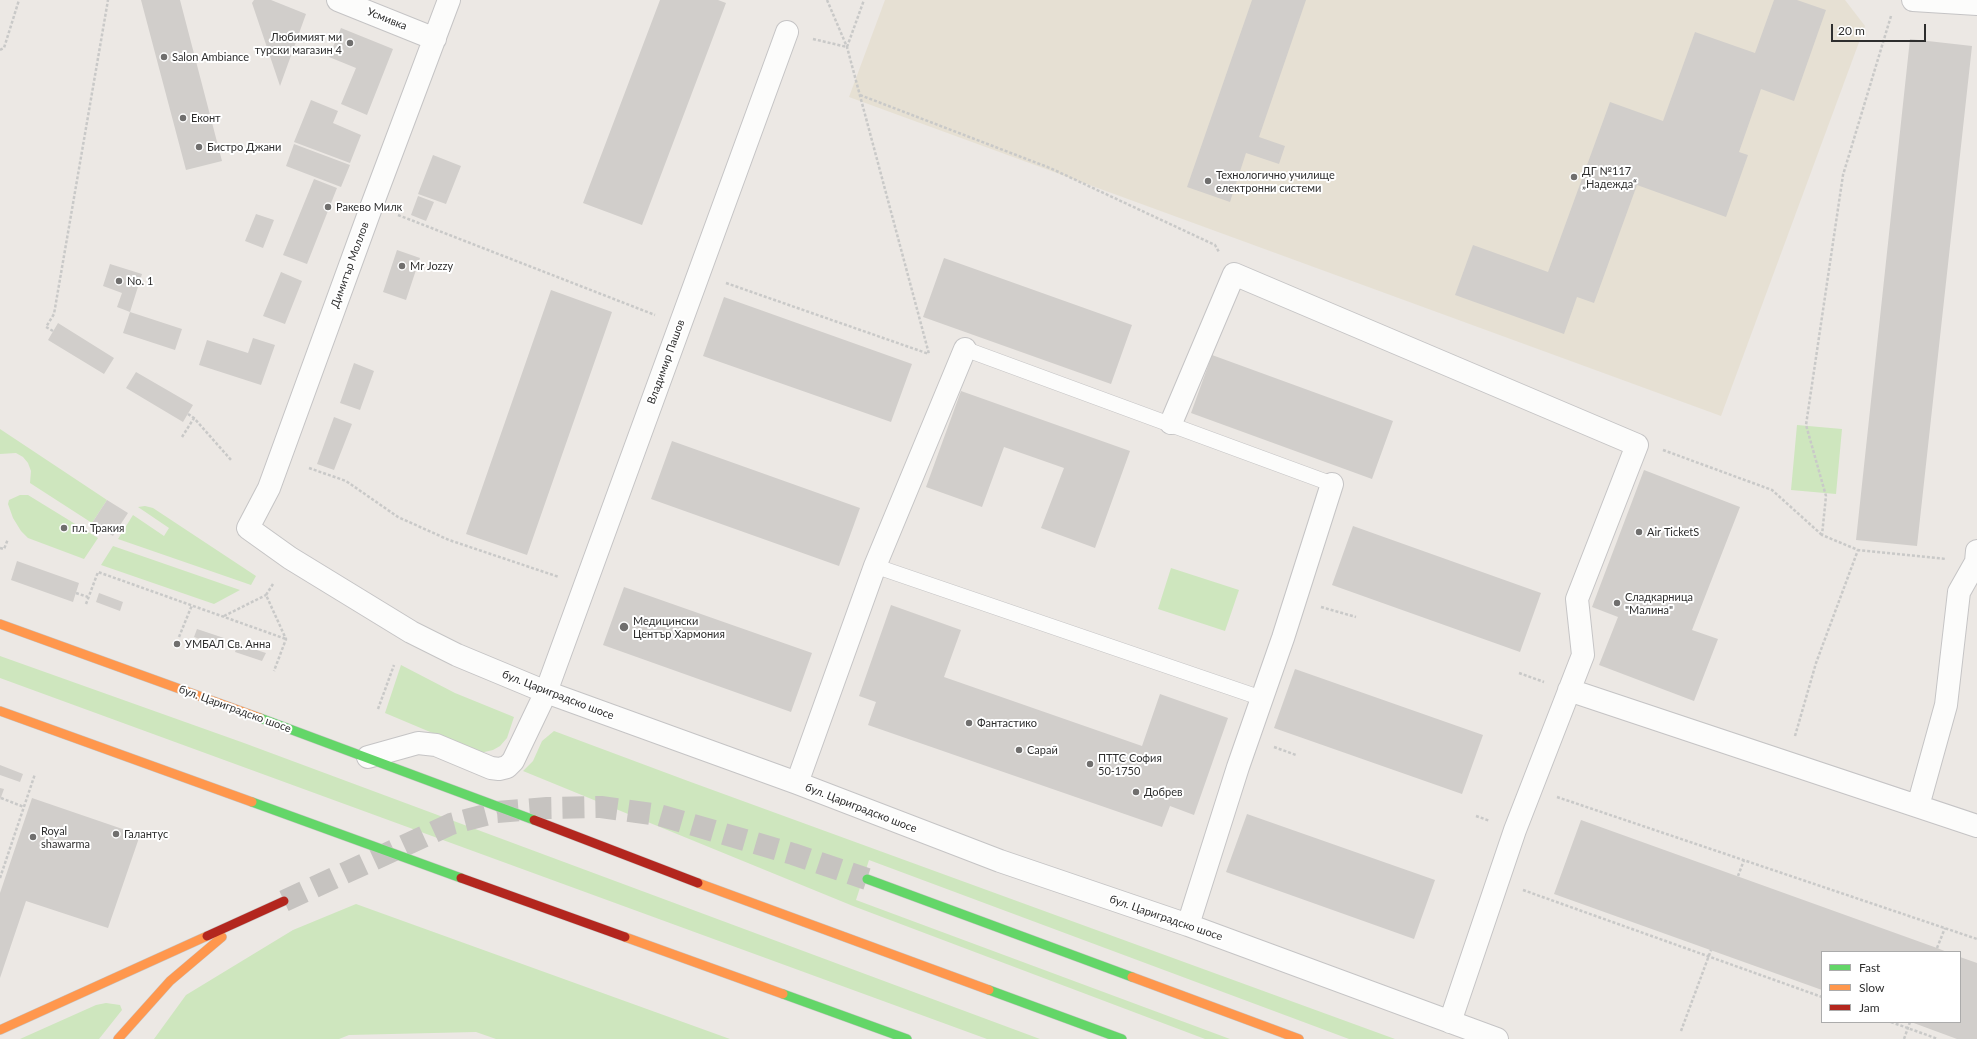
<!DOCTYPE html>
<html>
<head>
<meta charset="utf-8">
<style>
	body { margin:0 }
	#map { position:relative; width:1977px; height:1039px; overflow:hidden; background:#ece8e4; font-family:Lato,sans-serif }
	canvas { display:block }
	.legend { position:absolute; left:1821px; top:951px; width:140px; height:72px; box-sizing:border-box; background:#fff; border:1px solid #ababab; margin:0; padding:5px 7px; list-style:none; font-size:12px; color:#2e2e2e }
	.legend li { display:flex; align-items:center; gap:8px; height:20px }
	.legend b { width:20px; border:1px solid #ababab }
	.scale { position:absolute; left:1831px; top:24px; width:95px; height:18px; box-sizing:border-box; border:2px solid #2e2e2e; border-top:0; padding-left:5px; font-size:12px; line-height:14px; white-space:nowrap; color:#2e2e2e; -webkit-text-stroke:3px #fff; paint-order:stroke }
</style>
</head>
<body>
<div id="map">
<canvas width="1977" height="1039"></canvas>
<ul class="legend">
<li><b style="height:5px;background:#63d668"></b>Fast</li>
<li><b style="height:5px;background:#ff974d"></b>Slow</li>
<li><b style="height:5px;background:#b3261e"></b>Jam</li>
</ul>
<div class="scale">20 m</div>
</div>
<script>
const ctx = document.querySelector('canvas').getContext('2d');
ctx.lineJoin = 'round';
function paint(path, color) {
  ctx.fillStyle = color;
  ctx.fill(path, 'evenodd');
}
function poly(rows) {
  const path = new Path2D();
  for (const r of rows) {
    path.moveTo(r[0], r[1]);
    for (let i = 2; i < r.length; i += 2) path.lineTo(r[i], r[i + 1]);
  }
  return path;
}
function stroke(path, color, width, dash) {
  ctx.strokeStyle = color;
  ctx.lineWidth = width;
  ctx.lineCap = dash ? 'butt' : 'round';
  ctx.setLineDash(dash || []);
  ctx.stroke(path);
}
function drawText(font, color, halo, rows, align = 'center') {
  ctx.font = font + ' Lato,sans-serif';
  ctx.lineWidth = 4;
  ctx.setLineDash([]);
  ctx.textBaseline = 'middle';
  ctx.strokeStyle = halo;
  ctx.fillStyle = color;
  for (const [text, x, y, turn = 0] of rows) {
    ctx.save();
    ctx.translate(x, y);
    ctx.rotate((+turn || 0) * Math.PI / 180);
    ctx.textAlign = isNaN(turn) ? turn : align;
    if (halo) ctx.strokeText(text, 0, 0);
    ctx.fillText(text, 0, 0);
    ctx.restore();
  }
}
const education = poly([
	[885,0,1845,0,1865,26,1721,416,849,97]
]);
const green = poly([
	[1797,425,1842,429,1836,494,1791,490],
	[0,429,107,500,92,523,30,483,31,471,28,463,23,457,16,453,0,454],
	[20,495,28,495,98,538,84,559,28,538,21,531,13,518,8,504,9,500],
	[145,506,153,508,256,576,251,585,118,539,133,515,164,536,169,528,138,507],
	[113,546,240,590,214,604,101,565],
	[1171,568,1239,590,1225,631,1158,609],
	[0,656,244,743,1040,1039,987,1039,0,678],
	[401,665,455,693,514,717,507,738,500,746,493,750,480,753,385,713],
	[554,731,688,781,1395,1039,1349,1039,869,860,856,900,1230,1039,1205,1039,853,906,523,771,533,761,542,741],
	[356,904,730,1039,496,1039,476,1032,349,1035,339,1039,154,1039,186,995,293,930],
	[106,1003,120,1005,122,1010,99,1039,20,1039,96,1005]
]);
const building = poly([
	[141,0,180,0,222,161,186,170],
	[254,0,271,0,306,14,280,86,252,3],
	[660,0,718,0,726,3,642,225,583,203],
	[1252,0,1306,0,1259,137,1285,146,1279,164,1246,153,1230,202,1187,187],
	[1774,0,1797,0,1826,10,1794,101,1761,89,1739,152,1748,155,1726,217,1637,185,1594,303,1577,297,1564,334,1455,295,1473,245,1548,272,1610,102,1663,121,1695,32,1755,53],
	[341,28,393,49,367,115,341,104,356,68,329,57],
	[1910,39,1972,46,1917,546,1856,540],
	[311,100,338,111,333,123,361,135,350,163,294,142],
	[294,144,350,165,341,187,286,166],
	[433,155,461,166,446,204,418,194],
	[314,179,337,188,307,264,283,255],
	[418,196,434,202,426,221,411,215],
	[256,214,274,220,263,248,245,241],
	[397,250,420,258,406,300,383,292],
	[944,258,1132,325,1111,384,923,317],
	[110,264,142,274,130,312,117,307,122,293,103,286],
	[281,272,302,281,285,324,263,316],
	[551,290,612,312,527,555,466,534],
	[724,297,912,364,891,422,703,356],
	[130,312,182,329,175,350,123,333],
	[58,323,114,358,104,374,48,340],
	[253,338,275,345,261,385,199,365,207,340,248,353],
	[1212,355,1393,421,1372,479,1191,413],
	[354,363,374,371,360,410,340,403],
	[136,372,193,405,183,422,126,388],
	[961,391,1130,451,1095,548,1041,528,1064,468,1004,447,982,507,926,487],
	[334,417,352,424,334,470,317,464],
	[672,441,860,508,839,566,651,499],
	[1644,470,1740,507,1692,630,1718,639,1694,701,1599,665,1618,617,1592,607],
	[107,500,128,513,113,536,92,523],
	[1353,526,1541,593,1520,652,1332,585],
	[17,561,79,583,73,602,11,580],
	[624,587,812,653,791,712,603,645],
	[99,593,123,602,120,611,96,602],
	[891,605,961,630,944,677,1142,746,1160,694,1228,718,1194,815,1170,806,1162,827,868,725,876,702,859,696],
	[197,629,224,638,221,647,194,637],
	[238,644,266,653,262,661,235,652],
	[1295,669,1483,735,1462,794,1274,728],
	[0,765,23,774,20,782,0,775],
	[0,788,4,789,0,800],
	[32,798,140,835,108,928,26,901,0,978,0,893],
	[1247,814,1435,880,1414,939,1226,872],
	[1581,820,1937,948,1947,952,1822,952,1822,990,1554,894],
	[1960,957,1977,963,1977,1039,1957,1039,1911,1022,1960,1022]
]);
const highwayTunnel = poly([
	[284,901,451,824,497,812,547,808,601,807,659,815,793,854,867,879]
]);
const path = poly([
	[827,0,847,47,929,354],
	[1891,16,1843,175,1806,425,1826,496,1822,535,1858,550,1946,559],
	[813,39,847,47,864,0],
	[0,50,4,48,19,0],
	[860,95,1050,168,1215,245,1219,252],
	[398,215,655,315],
	[726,283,929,354],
	[53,331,46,327,54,314,108,0],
	[188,414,194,418,232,461],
	[182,437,194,418],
	[1663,450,1772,490,1822,535],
	[309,468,346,481,398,517,449,540,559,577],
	[0,548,4,549,8,539],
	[273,584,266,595,286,639,274,671],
	[76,593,88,597],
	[86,604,98,572,286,639],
	[1321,607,1356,617],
	[224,616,266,595],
	[179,637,192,605],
	[1519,673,1544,682],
	[378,709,394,665],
	[1795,736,1816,663,1858,550],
	[1274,747,1296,755],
	[1557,797,1977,939],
	[1,798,24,807],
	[1476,816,1490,821],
	[1738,876,1744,860],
	[0,878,35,774],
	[1523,890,1822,997],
	[1937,948,1945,928],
	[1891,1022,1938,1039],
	[1681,1031,1711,950],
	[1904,1039,1910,1022]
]);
const lane = poly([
	[965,349,1332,484],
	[875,566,1261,698]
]);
const street = poly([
	[338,0,435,39],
	[449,0,372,205,269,488,248,528,290,558,411,632,457,655,546,692,797,783,1000,861,1188,925,1497,1039],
	[1913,0,1977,4],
	[1171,423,1234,274,1637,445,1577,599,1583,655,1515,830,1450,1022],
	[1569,690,1977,826],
	[368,757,418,743,436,745,491,768,499,769,507,767,513,761,546,692,787,32],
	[797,783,875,566,965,349],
	[1918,806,1946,705,1959,592,1976,562,1977,551],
	[1188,925,1238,767,1283,638,1332,484]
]);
const fast = poly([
	[260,718,534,820],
	[252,802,461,878],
	[867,879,1132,977],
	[989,990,1122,1039],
	[783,994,907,1039]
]);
const slow = poly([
	[0,624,260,718],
	[0,711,252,802],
	[698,883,989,990],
	[625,937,783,994],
	[1132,977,1299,1039],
	[0,1030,207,936],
	[118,1039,170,981,222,937]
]);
const jam = poly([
	[534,820,698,883],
	[461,878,625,937],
	[207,936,284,901]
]);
const markers = [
	[350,43,4,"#706f6e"],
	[164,57,4,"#706f6e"],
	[183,118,4,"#706f6e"],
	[199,147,4,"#706f6e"],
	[1574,177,4,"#706f6e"],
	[1208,181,4,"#706f6e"],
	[328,207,4,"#706f6e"],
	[402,266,4,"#706f6e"],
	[119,281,4,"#706f6e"],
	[64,528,4,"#706f6e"],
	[1639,532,4,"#706f6e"],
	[1617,603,4,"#706f6e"],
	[624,627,5,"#706f6e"],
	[177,644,4,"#706f6e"],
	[969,723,4,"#706f6e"],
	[1019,750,4,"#706f6e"],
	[1090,764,4,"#706f6e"],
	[1136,792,4,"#706f6e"],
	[116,834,4,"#706f6e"],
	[33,837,4,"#706f6e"]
];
const streetNames = [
	["Усмивка",387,19,22],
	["Димитър Моллов",350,265,-70],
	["Владимир Пашов",666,362,-70],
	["бул. Цариградско шосе",558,695,21],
	["бул. Цариградско шосе",235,709,20],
	["бул. Цариградско шосе",861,808,21],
	["бул. Цариградско шосе",1166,918,19]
];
const poiNames = [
	["Любимият ми",342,37,"right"],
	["турски магазин 4",342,50,"right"],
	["Salon Ambiance",172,57],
	["Еконт",191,118],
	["Бистро Джани",207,147],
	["ДГ №117",1582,171],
	["„Надежда“",1582,184],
	["Технологично училище",1216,175],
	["електронни системи",1216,188],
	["Ракево Милк",336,207],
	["Mr Jozzy",410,266],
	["No. 1",127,281],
	["пл. Тракия",72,528],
	["Air TicketS",1647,532],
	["Сладкарница",1625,597],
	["\"Малина\"",1625,610],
	["Медицински",633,621],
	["Център Хармония",633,634],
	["УМБАЛ Св. Анна",185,644],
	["Фантастико",977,723],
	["Сарай",1027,750],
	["ПТТС София",1098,758],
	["50-1750",1098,771],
	["Добрев",1144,792],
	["Royal",41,831],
	["shawarma",41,844],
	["Галантус",124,834]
];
paint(education, '#e6e0d3');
paint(green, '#cee6be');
paint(building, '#d1cecb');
stroke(highwayTunnel, '#c6c3c0', 22, [22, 11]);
stroke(lane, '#c5c4c5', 16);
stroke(street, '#c5c4c5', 24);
stroke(fast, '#c6c5c4', 10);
stroke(slow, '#c6c5c4', 10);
stroke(jam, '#c6c5c4', 10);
stroke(path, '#c9c9c8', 2.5, [3, 2]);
stroke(lane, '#fcfcfb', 15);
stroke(street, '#fcfcfb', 22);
stroke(fast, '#63d668', 9);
stroke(slow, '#ff974d', 9);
stroke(jam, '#b3261e', 9);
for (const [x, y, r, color] of markers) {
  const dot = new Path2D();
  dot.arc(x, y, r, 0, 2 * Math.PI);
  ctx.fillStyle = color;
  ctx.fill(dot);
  stroke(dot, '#fff', 1.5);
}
drawText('11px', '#2e2e2e', '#fff', streetNames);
drawText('11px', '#2e2e2e', '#fff', poiNames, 'left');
</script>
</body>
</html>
